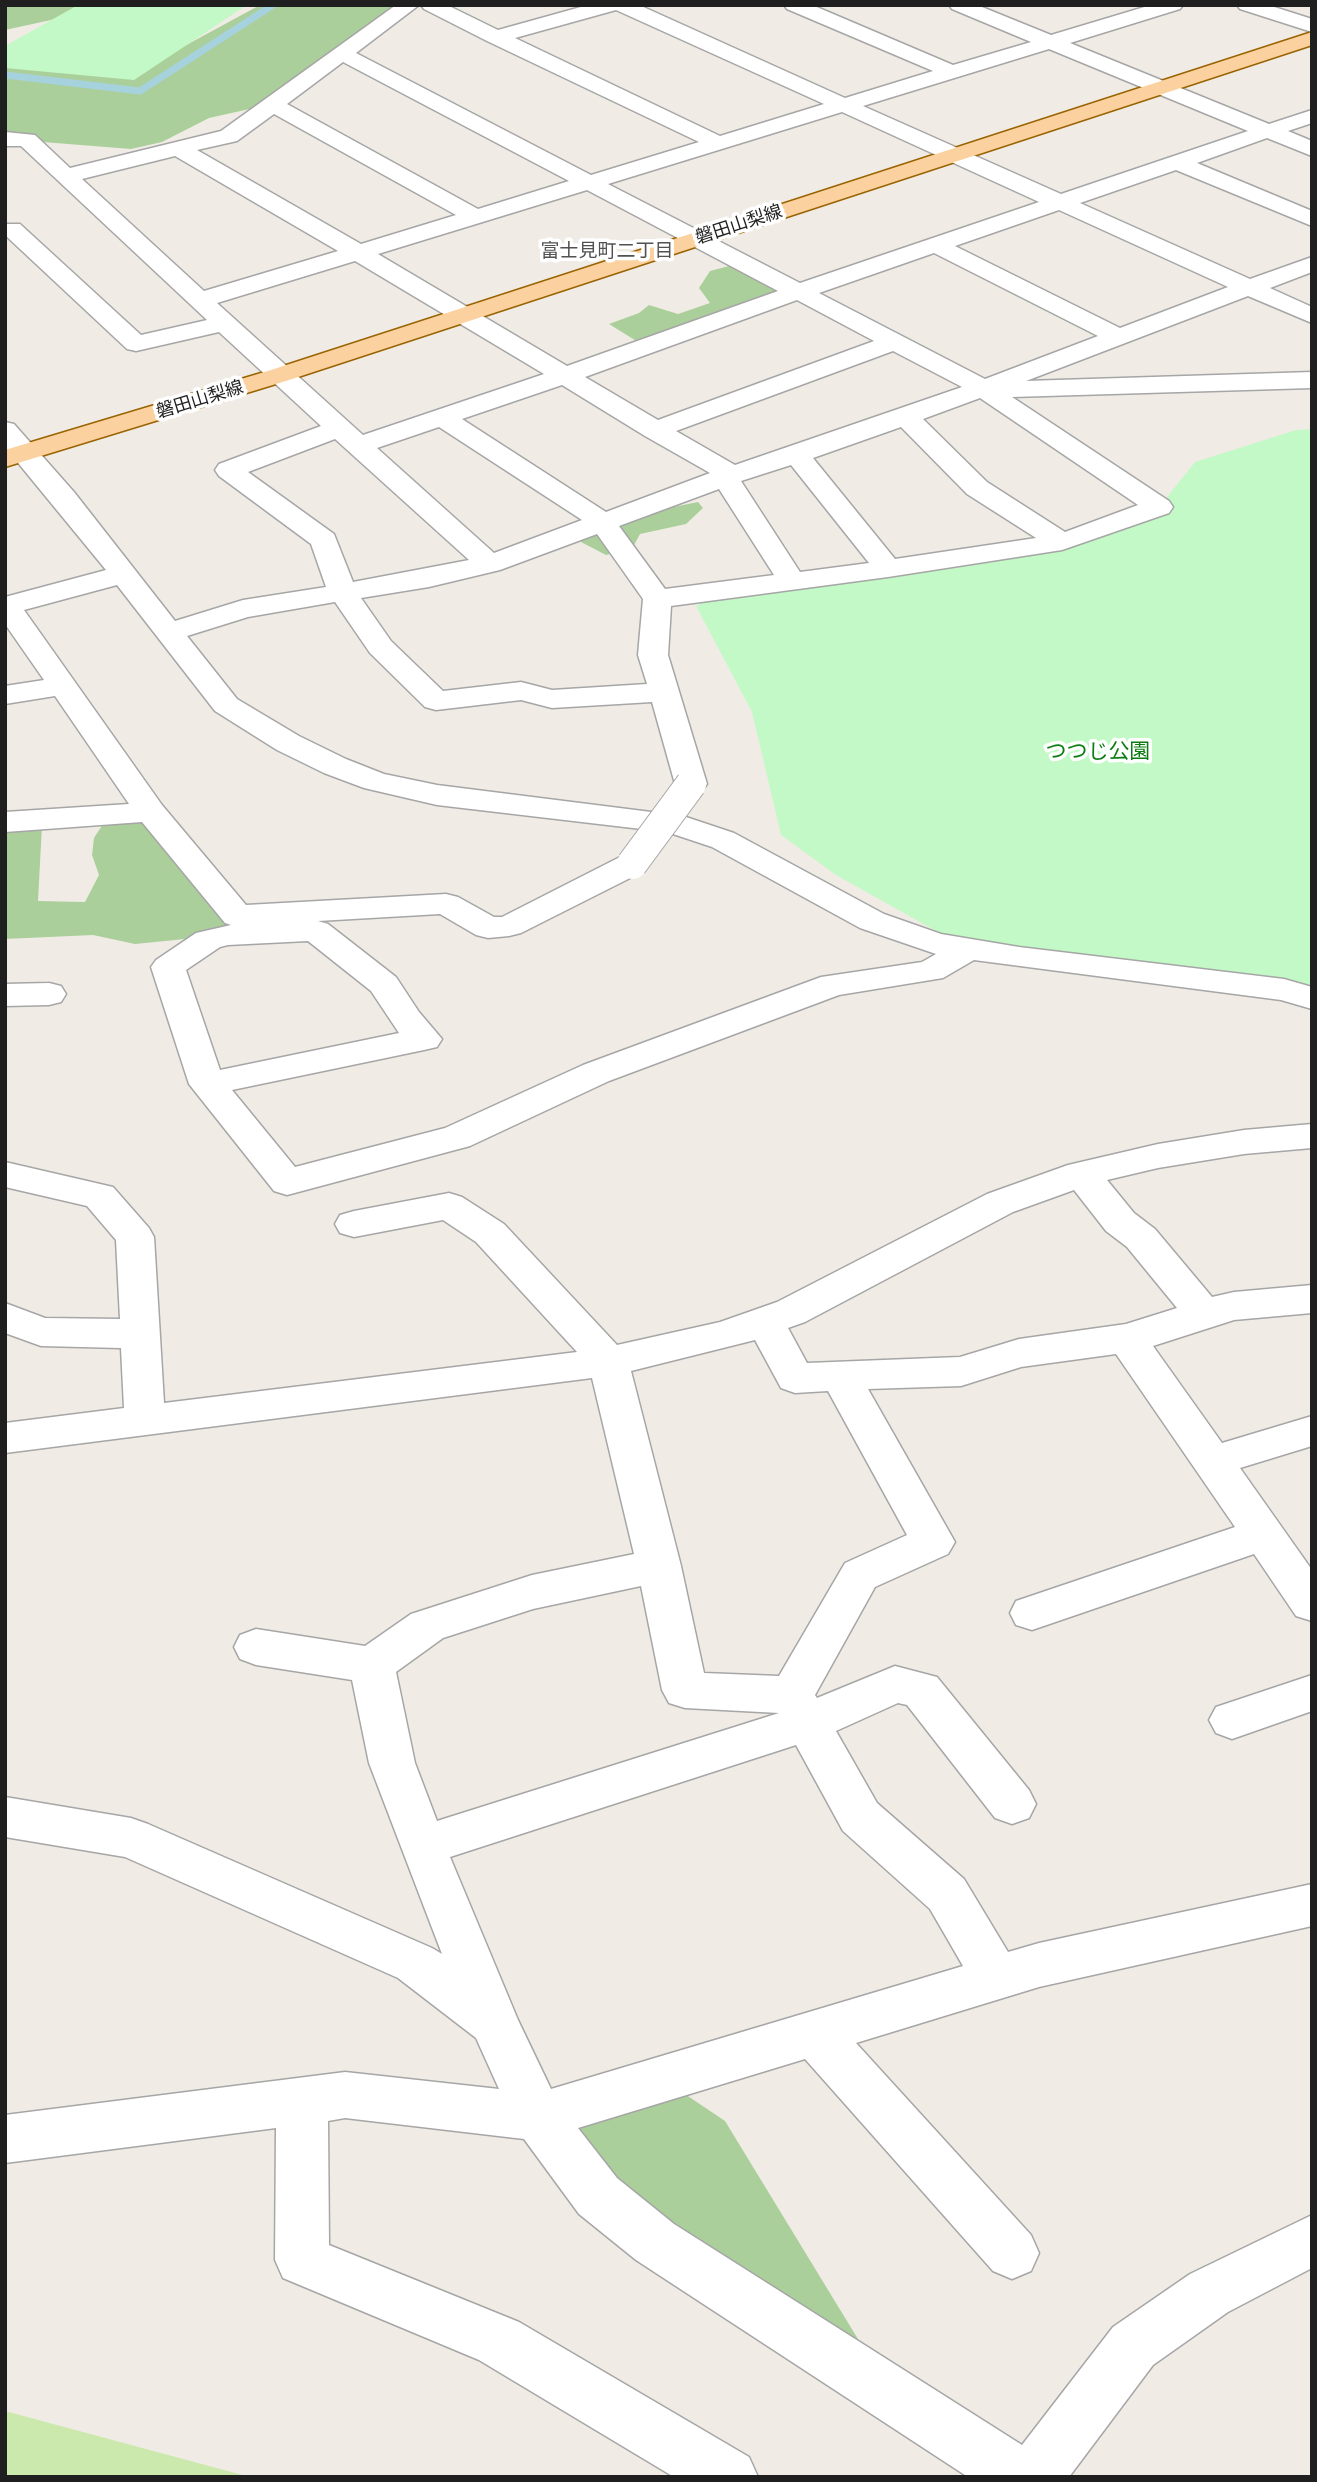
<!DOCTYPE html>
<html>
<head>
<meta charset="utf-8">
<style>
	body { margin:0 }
	#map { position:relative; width:1317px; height:2482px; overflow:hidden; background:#f0ece5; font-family:Manrope,sans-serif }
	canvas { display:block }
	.frame { position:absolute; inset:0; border:7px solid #1f1f1f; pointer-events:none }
</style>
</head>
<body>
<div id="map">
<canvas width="1317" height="2482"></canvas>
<div class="frame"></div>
</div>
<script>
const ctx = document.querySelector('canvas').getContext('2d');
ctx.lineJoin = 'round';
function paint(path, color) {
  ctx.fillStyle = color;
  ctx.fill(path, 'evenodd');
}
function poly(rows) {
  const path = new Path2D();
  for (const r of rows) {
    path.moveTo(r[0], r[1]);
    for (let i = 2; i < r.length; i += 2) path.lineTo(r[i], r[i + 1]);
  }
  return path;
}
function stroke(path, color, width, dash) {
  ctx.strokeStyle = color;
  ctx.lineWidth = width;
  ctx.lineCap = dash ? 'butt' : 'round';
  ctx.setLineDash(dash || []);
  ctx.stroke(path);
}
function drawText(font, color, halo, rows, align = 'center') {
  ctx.font = font + ' Manrope,"Noto Sans JP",sans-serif';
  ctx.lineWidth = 7;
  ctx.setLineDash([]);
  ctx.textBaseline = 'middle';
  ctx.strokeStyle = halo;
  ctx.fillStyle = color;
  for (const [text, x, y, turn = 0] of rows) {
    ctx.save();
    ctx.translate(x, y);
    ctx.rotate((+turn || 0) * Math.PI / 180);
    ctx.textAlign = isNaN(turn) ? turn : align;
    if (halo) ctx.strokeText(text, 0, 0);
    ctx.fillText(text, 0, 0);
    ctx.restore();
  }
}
const grass = poly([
	[5,2411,250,2477,5,2477]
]);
const forest = poly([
	[5,5,89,5,51,20,5,30],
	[260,5,410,5,272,104,209,118,162,142,131,149,5,139,5,58,179,49],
	[733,265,793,293,646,347,609,324,639,313,649,305,678,314,710,303,699,288,710,271],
	[698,502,703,508,686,524,640,534,632,549,606,555,581,542,592,529,639,514],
	[129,813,172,838,235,934,135,944,93,935,5,939,5,823,42,825,38,901,85,902,99,875,92,855,94,838,103,824],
	[664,2080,725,2121,861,2344,853,2369,552,2136]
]);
const park = poly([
	[78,5,247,5,134,80,5,68,5,46],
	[1312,429,1312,1003,968,949,836,875,781,835,752,712,696,606,731,590,1062,542,1159,507,1195,462,1296,430]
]);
const stream = poly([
	[5,75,140,91,273,5]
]);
const minor = poly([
	[396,5,419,5,356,53,591,175,699,142,487,41,424,9,421,5,447,5,498,30,588,5,639,5,845,98,933,71,787,9,784,5,812,5,953,65,1031,42,952,9,949,5,977,5,1051,35,1151,5,1183,5,1180,9,1070,43,1269,124,1312,110,1312,123,1288,131,1312,141,1312,156,1267,138,1197,163,1312,211,1312,226,1176,170,1080,203,1250,279,1312,257,1312,272,1270,288,1312,307,1312,323,1248,296,1026,381,1312,372,1312,388,1012,397,1169,501,1173,507,1169,513,1062,550,888,577,671,606,668,655,707,784,702,791,691,793,680,791,675,784,652,702,552,708,521,700,436,710,425,707,370,653,335,602,248,617,187,636,237,699,299,736,346,759,384,774,437,785,683,816,734,833,884,914,941,934,1019,947,1284,979,1312,987,1312,1009,1281,1000,974,960,943,978,839,995,609,1081,470,1146,287,1195,274,1191,189,1084,151,967,156,960,196,933,231,925,225,923,142,822,5,832,5,812,129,804,55,696,5,704,5,686,44,680,5,624,5,597,106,570,5,447,5,422,14,424,74,492,175,621,243,600,326,587,311,544,219,476,215,470,219,464,321,426,219,332,136,351,127,349,5,235,5,224,20,224,141,335,207,320,21,146,5,146,5,132,35,135,70,168,221,131,396,5],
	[616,10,824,104,720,136,515,38,616,10],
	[1049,49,1248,131,1061,194,863,106,1049,49],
	[343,62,569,181,478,209,287,104,343,62],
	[842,112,1039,202,800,283,608,184,842,112],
	[274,114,456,215,361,244,197,150,237,141,274,114],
	[175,156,338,251,204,291,82,179,175,156],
	[587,190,778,291,567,366,378,254,587,190],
	[1059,210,1228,287,1120,328,955,246,1059,210],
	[934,253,1098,336,985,379,819,293,934,253],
	[355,261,544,374,363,435,217,303,355,261],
	[797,300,874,341,658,420,585,377,797,300],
	[893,351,962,387,735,465,676,431,893,351],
	[562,385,645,436,710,473,606,512,462,419,562,385],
	[980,398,1138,505,1065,532,987,482,923,419,980,398],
	[439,427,582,520,494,553,377,448,439,427],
	[901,427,967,494,1036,538,895,559,813,458,901,427],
	[335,439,469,560,353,582,334,534,248,472,335,439],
	[791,465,869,563,800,572,741,481,791,465],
	[719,489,774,575,665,589,619,526,719,489],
	[597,534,643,599,638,655,647,684,552,690,521,682,443,691,391,641,361,598,429,587,500,570,597,534],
	[117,585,215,711,277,750,324,773,364,788,437,805,667,832,712,847,860,928,936,954,922,962,821,977,583,1065,445,1128,295,1167,232,1090,424,1050,437,1047,442,1039,419,1012,396,977,328,924,318,921,440,914,476,935,488,938,509,936,521,933,644,871,648,864,644,857,632,854,620,857,502,917,494,917,458,897,446,894,246,905,162,805,24,610,117,585],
	[308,941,371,991,399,1033,220,1070,186,970,220,947,228,945,308,941],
	[1237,5,1268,5,1312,19,1312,32,1240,9,1237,5],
	[49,983,61,986,66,994,61,1002,49,1005,5,1006,5,984,49,983],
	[1312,1124,1312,1148,1244,1154,1158,1168,1107,1180,1134,1213,1155,1229,1212,1297,1234,1292,1312,1285,1312,1313,1234,1320,1153,1346,1222,1443,1312,1416,1312,1446,1240,1468,1312,1570,1312,1621,1296,1616,1254,1554,1032,1630,1016,1625,1010,1613,1016,1601,1235,1527,1116,1354,1021,1367,961,1386,868,1389,955,1542,948,1554,875,1587,815,1695,817,1698,895,1666,937,1677,1029,1790,1036,1804,1029,1818,1012,1824,995,1818,907,1705,898,1703,836,1731,877,1803,964,1879,1008,1952,1039,1943,1312,1884,1312,1926,1039,1987,856,2043,1031,2235,1039,2253,1031,2271,1012,2279,993,2271,805,2059,578,2128,617,2178,674,2224,1022,2445,1113,2327,1190,2274,1312,2215,1312,2268,1228,2312,1153,2365,1069,2477,968,2477,636,2260,579,2214,524,2139,345,2118,328,2121,329,2245,519,2322,749,2457,758,2477,674,2477,479,2360,283,2278,275,2260,276,2128,5,2163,5,2115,345,2072,499,2089,476,2038,398,1978,125,1857,5,1837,5,1797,131,1818,148,1824,432,1948,442,1954,369,1763,352,1680,256,1665,240,1659,234,1647,240,1635,256,1629,365,1646,411,1614,532,1575,634,1554,592,1378,5,1453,5,1423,124,1408,121,1348,41,1346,5,1333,5,1303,45,1318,120,1319,116,1240,87,1206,5,1187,5,1162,113,1187,149,1228,154,1237,164,1403,577,1352,476,1242,443,1220,354,1237,340,1233,335,1224,340,1215,354,1211,449,1193,462,1197,504,1224,617,1345,720,1322,777,1302,987,1194,1068,1165,1158,1144,1244,1130,1312,1124],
	[1074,1190,1106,1231,1127,1247,1177,1308,1126,1324,1019,1339,960,1357,807,1363,788,1328,805,1322,1013,1212,1074,1190],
	[755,1340,781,1388,795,1393,828,1391,907,1535,845,1563,779,1676,704,1673,681,1566,631,1371,755,1340],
	[641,1586,662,1690,669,1703,685,1708,779,1713,437,1821,415,1763,396,1672,443,1638,533,1609,641,1586],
	[796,1745,843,1831,930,1909,963,1966,551,2089,518,2020,450,1857,796,1745],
	[1312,1675,1312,1711,1232,1739,1216,1733,1209,1720,1216,1707,1312,1675]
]);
const major = poly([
	[1312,32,1312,45,289,380,5,467,5,450,271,370,1312,32]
]);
const minorBridge = poly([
	[632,864,691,784]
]);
const farStreetnames = [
	["磐田山梨線",739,225,-18],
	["磐田山梨線",200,400,-17]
];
const farNeighbourhoodnames = [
	["富士見町二丁目",607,252]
];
const parkNames = [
	["つつじ公園",1098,752]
];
paint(grass, '#cbe9ac');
paint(forest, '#abcf9a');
paint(park, '#c3f9c6');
stroke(stream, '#a6d2dd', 7);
stroke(minor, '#a6a6a6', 3);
stroke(major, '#996301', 3);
paint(minor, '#fff');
paint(major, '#fbd19f');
stroke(minorBridge, '#a6a6a6', 32, []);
stroke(minorBridge, '#fff', 30);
drawText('18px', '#1f1f1f', '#fff', farStreetnames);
drawText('19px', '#525252', '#fff', farNeighbourhoodnames);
drawText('21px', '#0d7d13', '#fff', parkNames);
</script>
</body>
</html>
